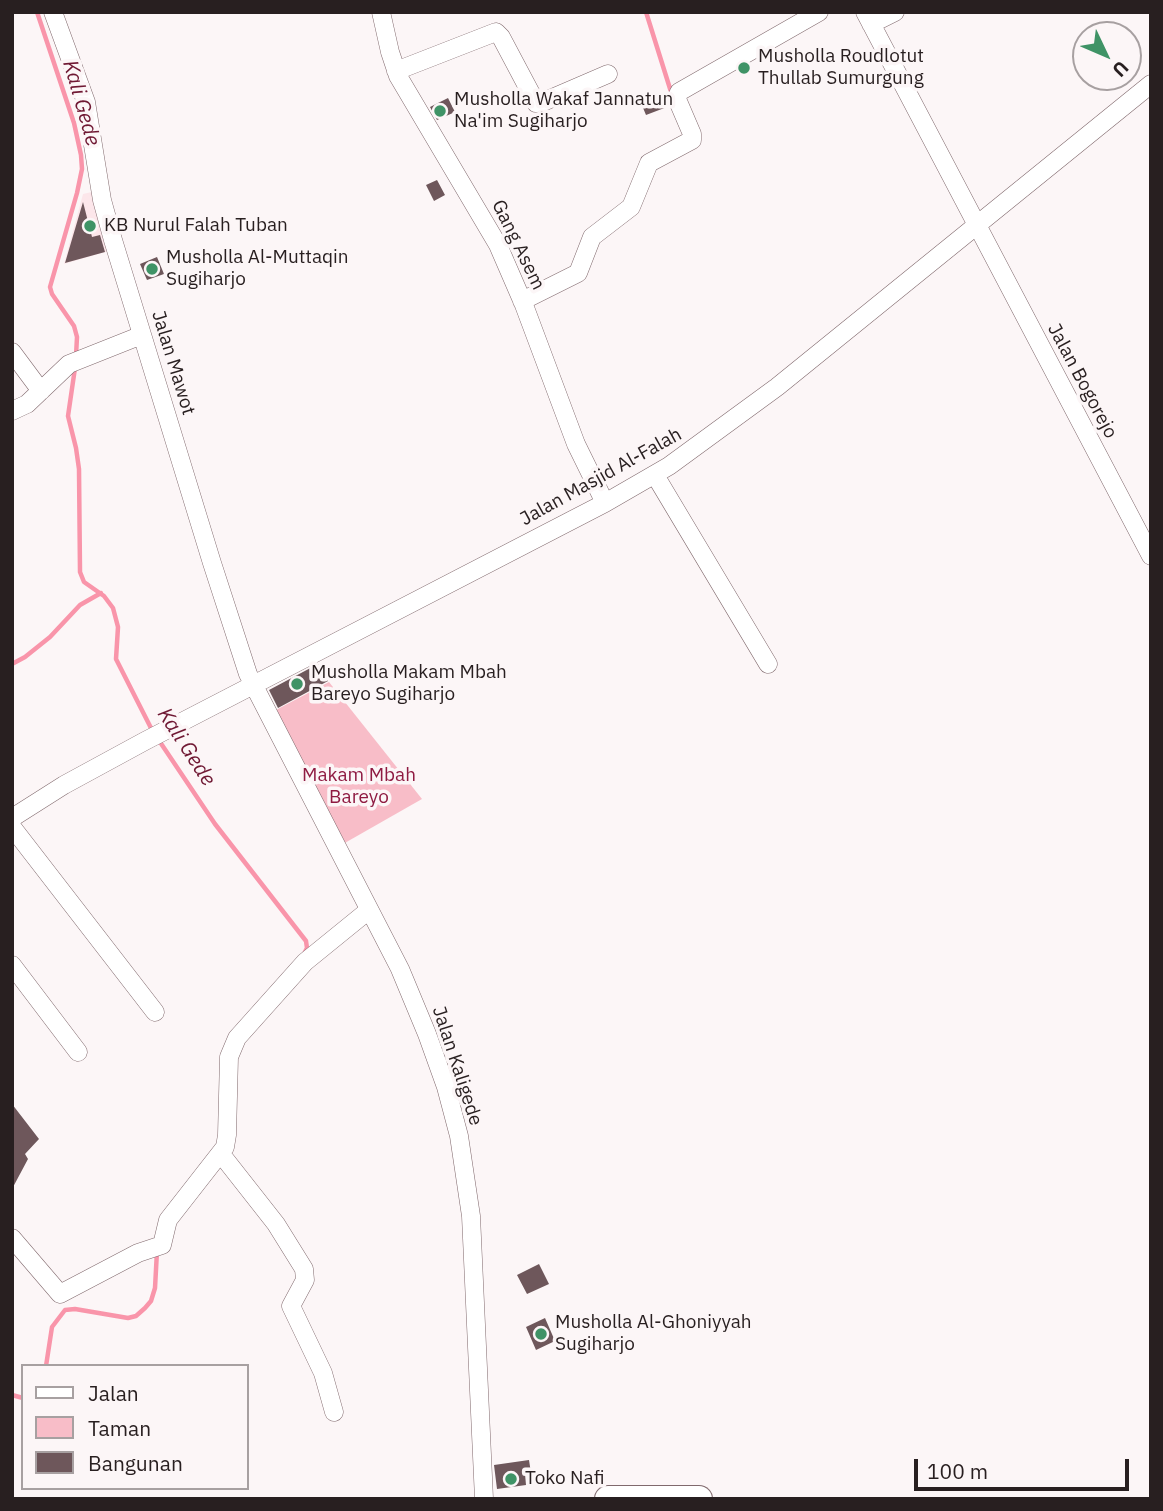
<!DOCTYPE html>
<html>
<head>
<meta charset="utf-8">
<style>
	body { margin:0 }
	#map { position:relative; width:1163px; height:1511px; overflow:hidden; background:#fcf6f7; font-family:"IBM Plex Sans",sans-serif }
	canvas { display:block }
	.frame { position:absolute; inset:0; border:14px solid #281f20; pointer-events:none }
	.legend { position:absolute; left:21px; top:1364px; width:228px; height:126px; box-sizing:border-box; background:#fcf6f7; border:2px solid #a7a0a1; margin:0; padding:9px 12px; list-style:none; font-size:21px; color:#281f20 }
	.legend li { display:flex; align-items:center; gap:14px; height:35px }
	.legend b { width:35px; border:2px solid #a7a0a1 }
	.north { position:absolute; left:1072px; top:21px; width:70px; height:70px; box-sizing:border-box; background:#fcf6f7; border:2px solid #a7a0a1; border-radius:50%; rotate:134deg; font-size:19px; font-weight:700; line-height:28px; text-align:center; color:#281f20 }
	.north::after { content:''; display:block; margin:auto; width:24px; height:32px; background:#3f9366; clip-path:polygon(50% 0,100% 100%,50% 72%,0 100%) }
	.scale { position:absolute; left:914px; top:1459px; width:215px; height:32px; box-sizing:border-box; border:4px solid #281f20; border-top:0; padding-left:9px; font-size:21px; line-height:24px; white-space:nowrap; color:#281f20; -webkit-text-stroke:5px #fcf6f7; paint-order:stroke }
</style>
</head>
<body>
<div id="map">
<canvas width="1163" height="1511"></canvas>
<div class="frame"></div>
<ul class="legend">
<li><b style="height:9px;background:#fff"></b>Jalan</li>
<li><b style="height:19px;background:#f8bdc8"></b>Taman</li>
<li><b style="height:19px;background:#6e575b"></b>Bangunan</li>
</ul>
<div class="north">U</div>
<div class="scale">100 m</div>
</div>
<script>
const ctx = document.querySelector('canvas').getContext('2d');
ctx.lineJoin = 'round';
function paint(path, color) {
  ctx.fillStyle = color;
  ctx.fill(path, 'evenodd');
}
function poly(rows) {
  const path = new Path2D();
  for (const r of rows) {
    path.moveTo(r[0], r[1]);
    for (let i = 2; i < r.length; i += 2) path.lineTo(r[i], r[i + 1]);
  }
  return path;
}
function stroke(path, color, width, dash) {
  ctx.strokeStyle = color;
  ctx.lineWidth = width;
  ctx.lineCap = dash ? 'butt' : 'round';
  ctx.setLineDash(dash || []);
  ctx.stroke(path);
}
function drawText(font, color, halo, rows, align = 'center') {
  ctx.font = font + ' "IBM Plex Sans",sans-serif';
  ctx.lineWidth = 7;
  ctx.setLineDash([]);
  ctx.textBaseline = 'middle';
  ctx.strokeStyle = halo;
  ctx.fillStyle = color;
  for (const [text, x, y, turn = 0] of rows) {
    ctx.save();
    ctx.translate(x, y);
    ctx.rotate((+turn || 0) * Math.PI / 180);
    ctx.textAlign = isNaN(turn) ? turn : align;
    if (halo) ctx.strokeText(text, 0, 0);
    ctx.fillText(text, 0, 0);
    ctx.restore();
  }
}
const built = poly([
	[96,191,112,250,64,264,83,194]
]);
const green = poly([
	[329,682,422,799,343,844,274,711]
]);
const stream = poly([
	[37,12,74,123,81,155,82,169,77,193,50,287,52,294,74,326,77,337,76,356],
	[646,12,672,95],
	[75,368,68,416,76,448,79,469,80,572,84,582,104,596,113,608,118,627,116,659,153,732],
	[12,664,25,657,50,637,80,605,101,593],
	[158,739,215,824,306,941,307,948,304,954],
	[46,1366,52,1327,65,1310,75,1309,128,1318,136,1316,145,1308,151,1301,155,1288,157,1251],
	[12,1395,23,1398]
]);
const building = poly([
	[661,94,667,107,646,115,641,103],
	[448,98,455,112,437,120,430,107],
	[437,180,445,195,434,201,426,185],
	[83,202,92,237,100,235,105,252,65,263],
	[157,257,164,274,147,280,140,264],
	[318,664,328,681,278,708,269,690],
	[12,1104,39,1139,25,1154,28,1159,12,1189],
	[539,1264,549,1284,527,1294,517,1275],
	[545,1318,555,1341,536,1350,526,1327],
	[529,1460,531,1473,525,1474,526,1485,497,1489,494,1465]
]);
const minor = poly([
	[53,12,86,102,102,200,113,240,212,563,248,674,400,969,427,1034,446,1087,459,1136,471,1216,484,1499],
	[381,12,390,52,398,76,498,245,524,305,576,444,605,503],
	[865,12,1151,556],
	[871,24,895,12],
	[396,71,496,32,501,37,536,103,543,102,608,74],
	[522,301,578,273,592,237,631,207,649,163,692,140,692,134,677,99,679,92,819,12],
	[12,352,41,391],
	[12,411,27,404,69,364,142,335],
	[655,475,768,664],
	[12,818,64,785,145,741,605,503,669,466,777,387,1151,84],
	[12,827,155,1012],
	[12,965,78,1052],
	[221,1154,276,1224,304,1269,305,1280,291,1306,323,1373,334,1412],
	[12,1238,60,1294,138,1253,162,1245,168,1220,225,1147,227,1135,229,1057,237,1038,305,962,369,910]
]);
const highway = poly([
	[608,1499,699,1499]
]);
const markers = [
	[744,68,7,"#3f9366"],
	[440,111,7,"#3f9366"],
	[90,226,7,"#3f9366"],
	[152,269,7,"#3f9366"],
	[297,684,7,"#3f9366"],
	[541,1334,7,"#3f9366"],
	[511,1479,7,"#3f9366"]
];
const poiNames = [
	["Musholla Roudlotut",758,57],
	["Thullab Sumurgung",758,79],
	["Musholla Wakaf Jannatun",454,100],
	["Na'im Sugiharjo",454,122],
	["KB Nurul Falah Tuban",104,226],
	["Musholla Al-Muttaqin",166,258],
	["Sugiharjo",166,280],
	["Musholla Makam Mbah",311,673],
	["Bareyo Sugiharjo",311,695],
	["Musholla Al-Ghoniyyah",555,1323],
	["Sugiharjo",555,1345],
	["Toko Nafi",525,1479]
];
const streetNames = [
	["Gang Asem",518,245,64],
	["Jalan Mawot",173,363,73],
	["Jalan Bogorejo",1082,381,62],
	["Jalan Masjid Al-Falah",601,477,-29],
	["Jalan Kaligede",457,1066,72]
];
const parkNames = [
	["Makam Mbah",359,776],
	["Bareyo",359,798]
];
const waterNames = [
	["Kali Gede",81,103,74],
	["Kali Gede",186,747,57]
];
paint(built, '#fce6ea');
paint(green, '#f8bdc8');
stroke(stream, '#f995aa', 4.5);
paint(building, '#6e575b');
stroke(minor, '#80696d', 19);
stroke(highway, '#80696d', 28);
stroke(minor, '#fff', 18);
stroke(highway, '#fff', 26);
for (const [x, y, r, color] of markers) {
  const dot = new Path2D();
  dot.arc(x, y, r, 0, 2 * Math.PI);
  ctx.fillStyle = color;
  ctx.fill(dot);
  stroke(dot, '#fcf6f7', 2.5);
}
drawText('19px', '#281f20', '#fcf6f7', poiNames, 'left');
drawText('19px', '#281f20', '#fcf6f7', streetNames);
drawText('19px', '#8f1b42', '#fcf6f7', parkNames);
drawText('italic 21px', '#6f1833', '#fcf6f7', waterNames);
</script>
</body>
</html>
